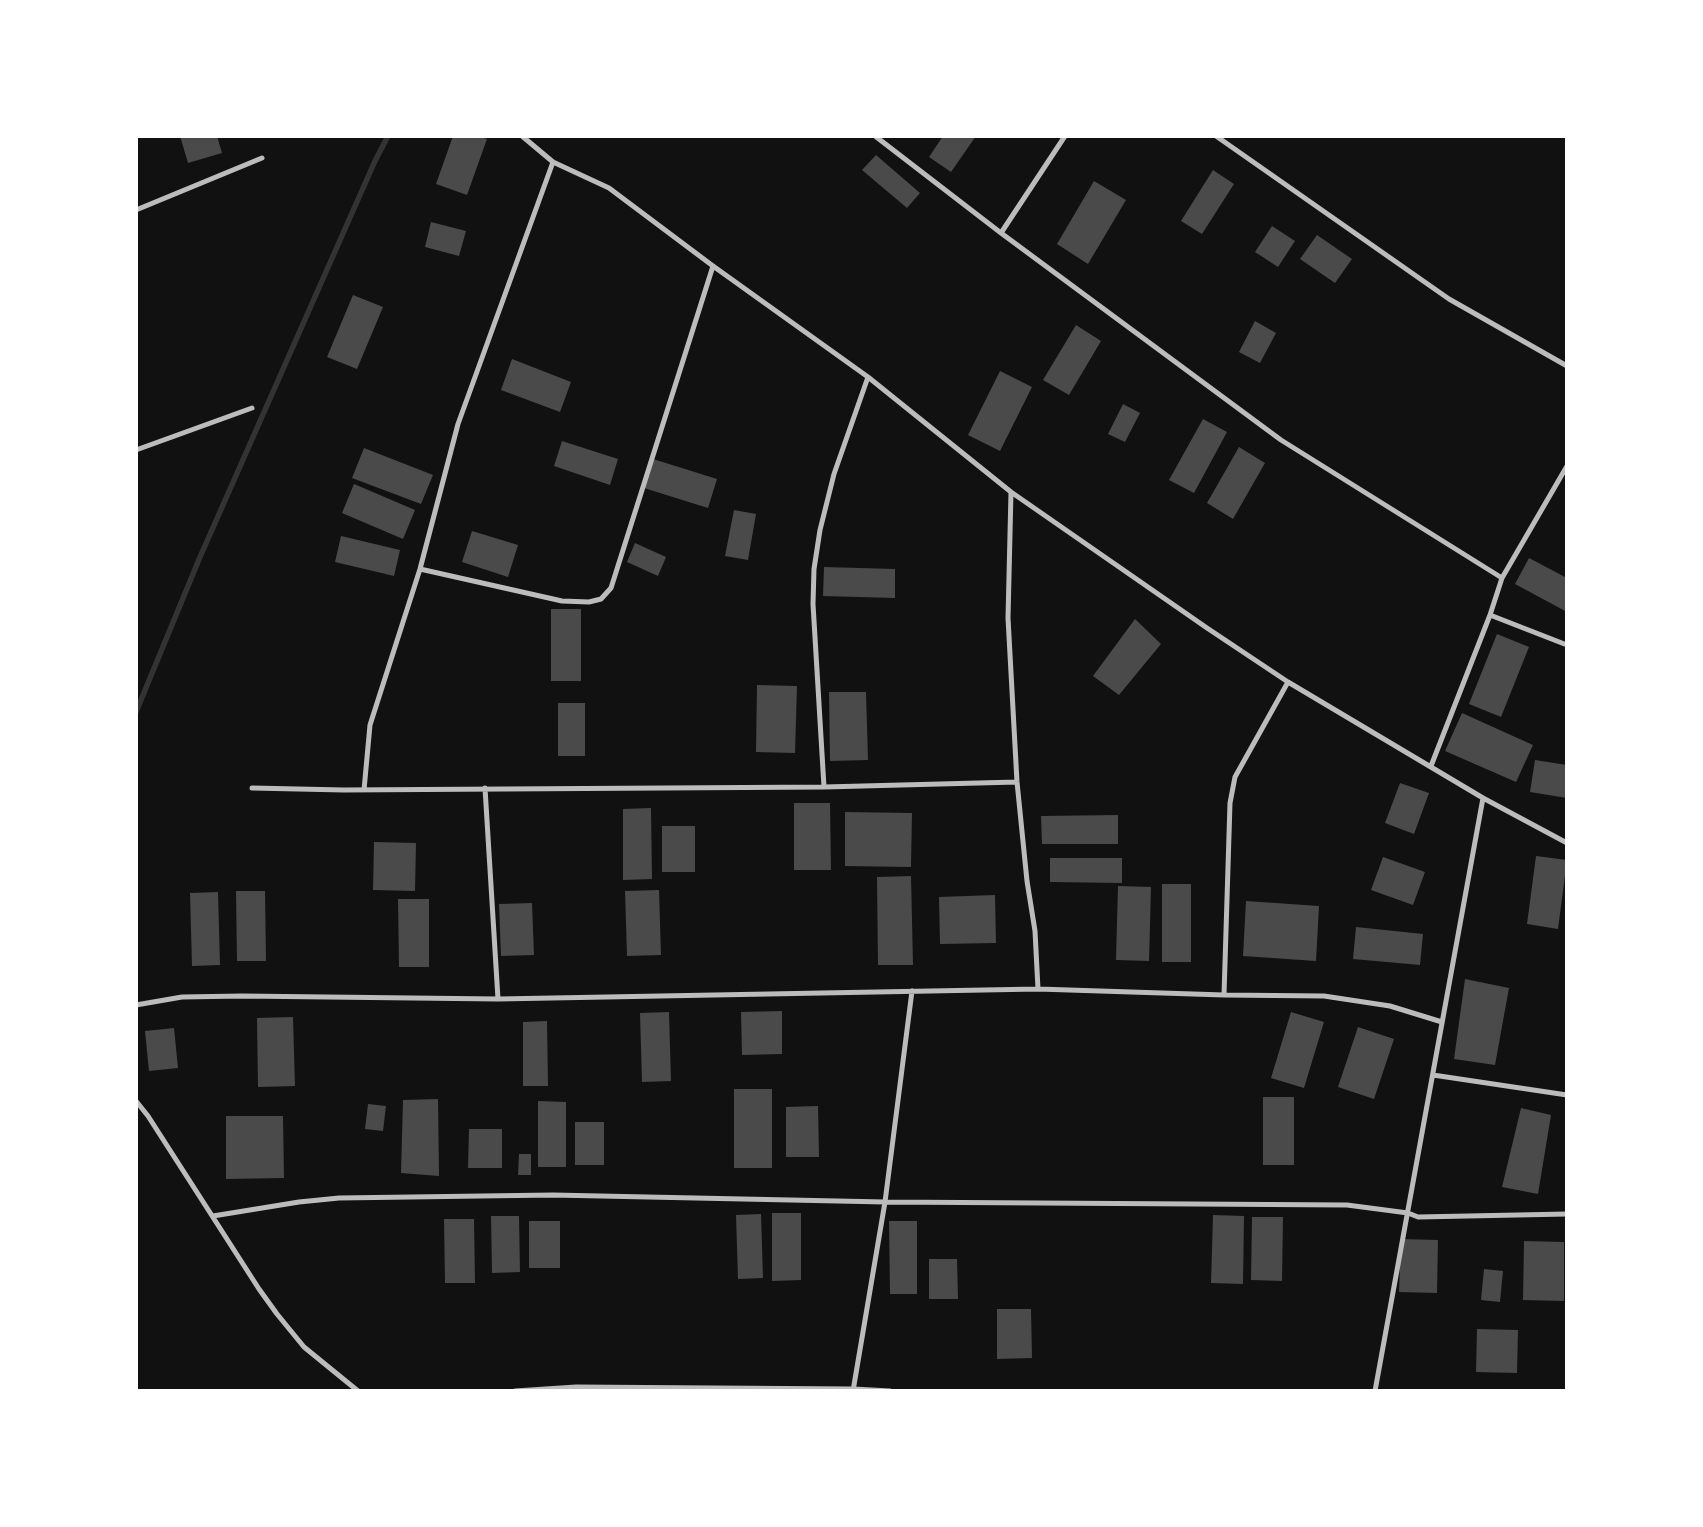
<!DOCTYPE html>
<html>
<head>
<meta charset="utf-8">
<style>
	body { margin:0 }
	#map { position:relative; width:1703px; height:1527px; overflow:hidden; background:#111; font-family:"DM Sans",sans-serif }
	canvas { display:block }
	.frame { position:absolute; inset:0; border:138px solid #fff; pointer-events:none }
</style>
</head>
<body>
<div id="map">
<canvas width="1703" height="1527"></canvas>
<div class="frame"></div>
</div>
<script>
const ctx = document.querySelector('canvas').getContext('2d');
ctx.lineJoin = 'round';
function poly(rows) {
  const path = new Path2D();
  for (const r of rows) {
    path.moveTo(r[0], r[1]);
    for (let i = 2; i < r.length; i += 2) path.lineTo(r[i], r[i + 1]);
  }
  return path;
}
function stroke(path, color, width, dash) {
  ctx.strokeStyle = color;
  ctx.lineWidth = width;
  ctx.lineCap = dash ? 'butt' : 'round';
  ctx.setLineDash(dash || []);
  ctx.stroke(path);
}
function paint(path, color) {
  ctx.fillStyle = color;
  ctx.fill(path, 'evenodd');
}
const stream = poly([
	[136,712,200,557,375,161,388,136]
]);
const building = poly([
	[180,136,217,136,222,153,188,163],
	[453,136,478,136,487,139,467,195,436,184],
	[943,136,976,136,951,172,929,157],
	[876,155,920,193,907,208,862,170],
	[1213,170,1234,184,1202,234,1181,221],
	[1094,181,1126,200,1088,264,1057,244],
	[431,222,466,231,459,256,425,247],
	[1272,226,1295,241,1278,267,1255,252],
	[1317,235,1352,259,1335,283,1300,259],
	[353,295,383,307,357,369,327,357],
	[1255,321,1276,333,1260,363,1239,352],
	[1076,325,1101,341,1069,395,1043,380],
	[512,359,571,382,560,412,501,390],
	[1000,371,1032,387,1000,451,968,435],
	[1123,404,1140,413,1125,442,1108,434],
	[1203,419,1227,432,1194,493,1169,480],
	[562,441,618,459,610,485,554,466],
	[1239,447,1265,463,1233,519,1207,503],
	[364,448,433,475,421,504,352,478],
	[653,459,717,479,708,508,644,488],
	[354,484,415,510,403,539,342,513],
	[734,510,756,514,748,560,725,556],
	[472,531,518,545,508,577,462,562],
	[341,536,400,550,394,576,335,562],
	[635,543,666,557,658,576,627,562],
	[1529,558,1567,578,1567,612,1515,584],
	[824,567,895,569,895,598,823,596],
	[551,609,581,609,581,681,551,681],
	[1135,619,1161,644,1119,695,1093,676],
	[1497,634,1529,647,1501,717,1469,704],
	[757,685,797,686,795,753,756,752],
	[829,692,866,692,868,760,830,761],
	[558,703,585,703,585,756,558,756],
	[1462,713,1533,745,1516,782,1445,751],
	[1535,760,1567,765,1567,798,1530,792],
	[1400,783,1429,793,1414,834,1385,823],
	[794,803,830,803,831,870,794,870],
	[651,808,652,879,623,880,623,809],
	[845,812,912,813,911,867,845,866],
	[1118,815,1118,844,1042,844,1041,816],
	[662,826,695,826,695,872,662,872],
	[374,842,416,843,415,891,373,890],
	[1536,856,1567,860,1558,929,1527,924],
	[1383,857,1425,872,1413,905,1371,890],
	[1050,858,1122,858,1122,883,1050,882],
	[911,876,913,965,878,965,877,877],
	[1162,884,1191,884,1191,962,1162,962],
	[1118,886,1151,887,1149,961,1116,960],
	[659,890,661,955,627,956,625,891],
	[236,891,265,891,266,961,237,961],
	[218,892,220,965,192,966,190,893],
	[995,895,996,943,940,944,939,897],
	[398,899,429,899,429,967,399,967],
	[1246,901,1319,906,1316,961,1243,956],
	[532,903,534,955,501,956,499,904],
	[1356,927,1423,934,1420,965,1353,959],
	[1465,979,1509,988,1495,1065,1454,1059],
	[782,1011,782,1054,742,1055,741,1012],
	[669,1012,671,1081,642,1082,640,1013],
	[1291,1012,1324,1022,1304,1088,1271,1078],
	[293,1017,295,1086,258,1087,257,1018],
	[547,1021,548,1086,523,1086,523,1022],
	[1358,1027,1394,1039,1374,1099,1338,1087],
	[174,1028,178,1068,149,1071,145,1031],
	[734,1089,772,1089,772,1168,734,1168],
	[1263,1097,1294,1097,1294,1165,1263,1165],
	[438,1099,439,1176,401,1173,403,1100],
	[538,1101,566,1102,566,1167,538,1167],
	[368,1104,386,1106,383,1131,365,1129],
	[818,1106,819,1157,786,1157,786,1107],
	[1521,1108,1551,1115,1538,1194,1502,1187],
	[226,1116,283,1116,284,1178,226,1179],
	[575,1122,604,1122,604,1165,575,1165],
	[469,1129,502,1129,502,1168,468,1168],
	[519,1154,531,1154,531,1175,518,1175],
	[772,1213,801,1213,801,1280,772,1281],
	[761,1214,763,1278,738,1279,736,1215],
	[1213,1215,1244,1216,1243,1284,1211,1283],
	[491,1216,519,1216,520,1272,492,1273],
	[1252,1217,1283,1217,1282,1281,1251,1280],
	[444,1219,474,1219,475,1283,445,1283],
	[529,1221,560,1221,560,1268,529,1268],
	[889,1221,917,1221,917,1294,890,1294],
	[1401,1239,1438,1240,1437,1293,1399,1292],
	[1524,1241,1564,1242,1564,1301,1523,1300],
	[929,1259,957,1259,958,1299,929,1299],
	[1484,1269,1503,1271,1500,1302,1481,1300],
	[997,1309,1031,1309,1032,1358,997,1359],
	[1477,1329,1518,1330,1517,1373,1476,1372]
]);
const minor = poly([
	[522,136,553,162,609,188,713,266,868,377,1011,492,1207,628,1288,682,1483,798,1567,843],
	[875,136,1001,233,1281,440,1502,578],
	[1216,136,1449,299,1567,366],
	[136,210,262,158],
	[1001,233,1065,136],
	[136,450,252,408],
	[1011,492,1008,618,1017,782,1027,881,1035,931,1038,989],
	[420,569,562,601,589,602,601,599,611,588,713,266],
	[1490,615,1567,645],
	[1431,766,1490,615,1502,578,1567,466],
	[824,787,813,604,814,569,820,530,834,474,868,377],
	[252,788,344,790,824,787,1017,782],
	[485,788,498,999],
	[364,790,370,725,420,569,458,424,553,162],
	[1224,995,1230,803,1235,777,1288,682],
	[136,1005,182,997,242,996,498,999,1038,989,1224,995,1324,996,1390,1006,1442,1022],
	[1433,1075,1567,1095],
	[136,1101,148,1116,259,1289,277,1314,304,1347,358,1391],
	[213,1216,299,1202,339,1198,553,1195,885,1202,1347,1205,1408,1213,1418,1217,1567,1214],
	[515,1391,576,1387,854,1389,890,1391],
	[853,1391,885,1202,912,991],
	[1375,1391,1483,798]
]);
stroke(stream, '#333', 5.5);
paint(building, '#4a4a4a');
stroke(minor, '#bcbcbc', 5);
</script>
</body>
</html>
